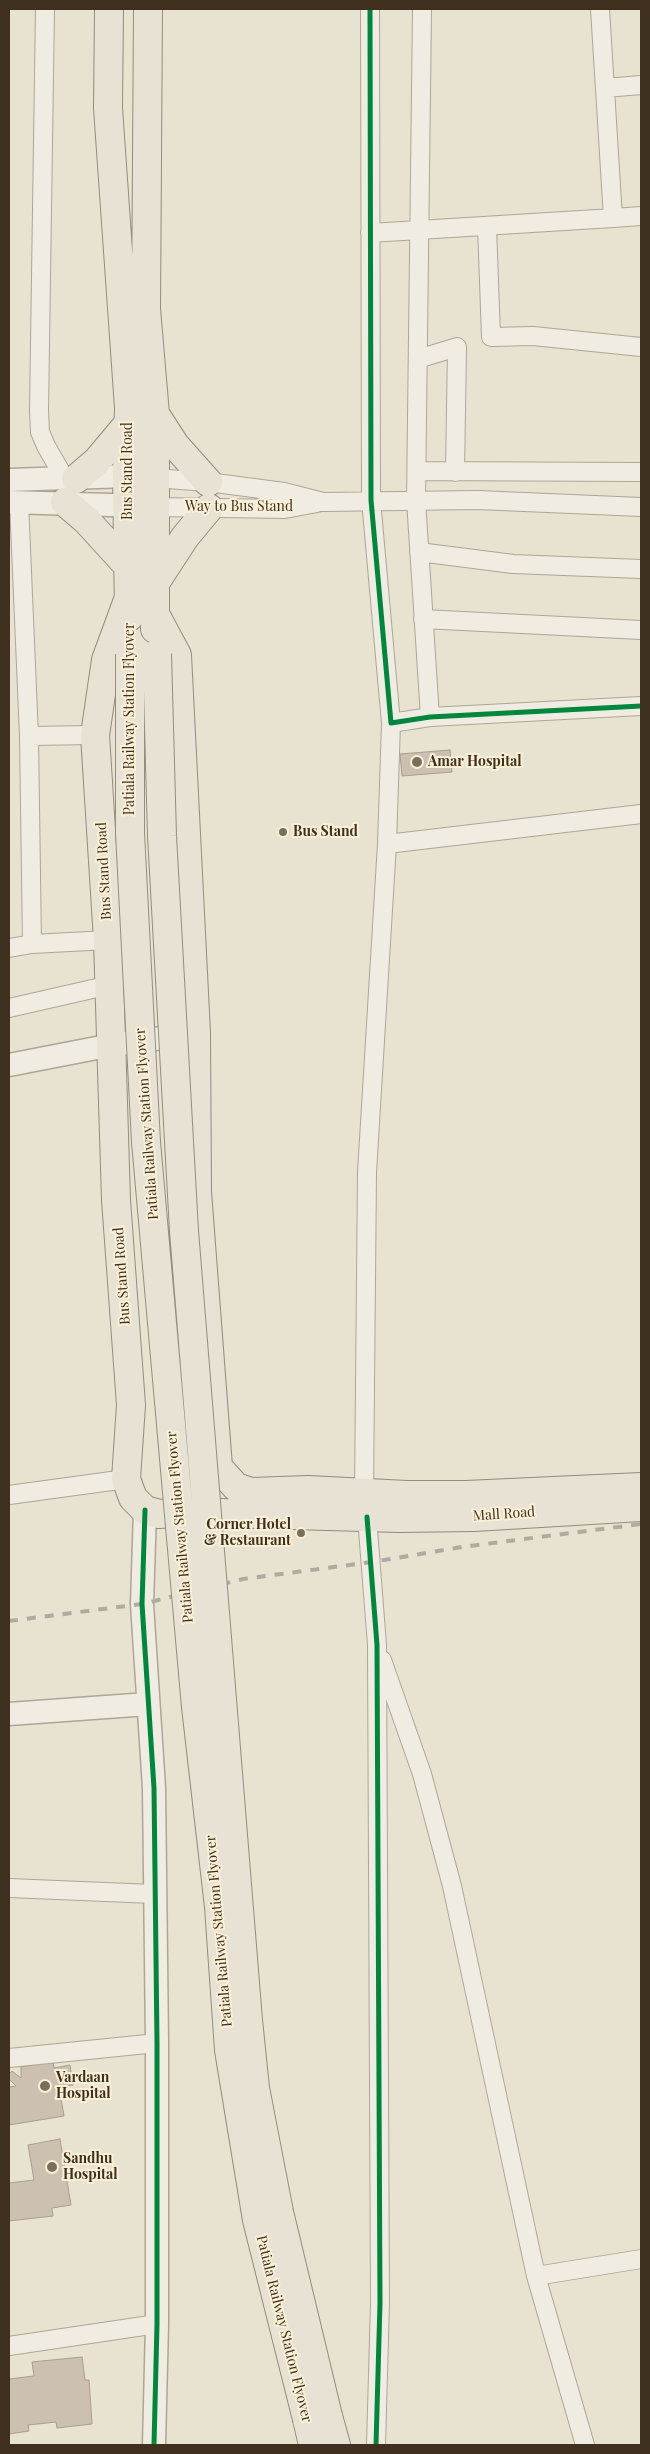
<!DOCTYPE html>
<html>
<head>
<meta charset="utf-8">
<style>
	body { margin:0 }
	#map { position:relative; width:650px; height:2454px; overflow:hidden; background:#e8e2d0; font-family:"Playfair Display",serif }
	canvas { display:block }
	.frame { position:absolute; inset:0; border:10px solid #3e2f1e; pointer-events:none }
</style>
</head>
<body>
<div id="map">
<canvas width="650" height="2454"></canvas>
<div class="frame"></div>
</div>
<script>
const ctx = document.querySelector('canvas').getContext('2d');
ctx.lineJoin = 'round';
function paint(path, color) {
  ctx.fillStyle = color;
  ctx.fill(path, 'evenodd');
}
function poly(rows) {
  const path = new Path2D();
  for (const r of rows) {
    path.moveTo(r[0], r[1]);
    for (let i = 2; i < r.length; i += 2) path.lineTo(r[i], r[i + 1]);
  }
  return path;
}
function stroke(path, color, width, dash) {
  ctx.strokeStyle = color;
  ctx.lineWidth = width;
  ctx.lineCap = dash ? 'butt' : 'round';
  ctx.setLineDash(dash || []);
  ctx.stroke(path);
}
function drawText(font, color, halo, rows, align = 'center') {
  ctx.font = font + ' "Playfair Display",serif';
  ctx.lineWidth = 4;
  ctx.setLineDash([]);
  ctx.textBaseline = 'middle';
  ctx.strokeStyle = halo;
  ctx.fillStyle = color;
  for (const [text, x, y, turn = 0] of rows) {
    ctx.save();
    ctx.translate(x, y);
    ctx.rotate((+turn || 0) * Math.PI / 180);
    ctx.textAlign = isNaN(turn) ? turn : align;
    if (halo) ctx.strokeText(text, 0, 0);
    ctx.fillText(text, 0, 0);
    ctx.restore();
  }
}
const building = poly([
	[450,750,452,772,402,776,400,754,450,750],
	[53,2061,54,2068,70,2065,73,2085,59,2087,64,2116,9,2125,9,2087,16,2086,9,2079,9,2074,12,2071,21,2078,21,2067,53,2061],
	[60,2139,71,2205,52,2208,53,2216,9,2221,9,2183,34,2180,28,2145,60,2139],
	[82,2357,85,2380,89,2380,92,2424,57,2428,56,2422,28,2425,29,2431,9,2434,9,2379,34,2376,32,2362,82,2357]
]);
const minor = poly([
	[45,9,39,411,40,432,46,446,65,479],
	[370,9,371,500,391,723,430,717,641,706],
	[422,9,416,500,430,717],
	[600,9,613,218,641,216],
	[605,88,641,85],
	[487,226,491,337,533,336,641,347],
	[370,233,613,218],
	[418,359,457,347,455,472],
	[417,471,641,472],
	[154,478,208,482,284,492,323,502,478,500,641,507],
	[19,502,29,736,32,944],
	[154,507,285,509,317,503],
	[419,552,513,564,641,569],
	[423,619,641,630],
	[29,736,95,735],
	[387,844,641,814],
	[9,948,32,944,108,940],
	[9,1008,110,985],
	[364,1492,367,1172,387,844,391,723],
	[9,1495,126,1479],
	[367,1517,377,1645,380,2303,376,2445],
	[382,1660,422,1774,452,1886,536,2276,585,2445],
	[9,1888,154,1894],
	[9,2058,157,2043],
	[536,2276,641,2259],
	[9,2346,157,2324]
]);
const tertiary = poly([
	[9,480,127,476,154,478],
	[9,502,143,506],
	[9,1065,112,1045,190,1034],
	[145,1510,142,1604,154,1788,157,2043,157,2324,154,2445],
	[9,1714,148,1704]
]);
const primary = poly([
	[109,9,108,108,129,408,127,476,129,617],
	[148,9,146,309,155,414,155,629],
	[155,414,175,445,208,482],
	[76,479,97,461,128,424],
	[65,502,86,520,128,566],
	[155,583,185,537,209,508],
	[128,600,106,660,95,735,108,940,116,1200,131,1405,126,1479,133,1498,145,1510,159,1514,185,1512,399,1518,474,1517,641,1507],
	[154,612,177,655,196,1033,197,1192,218,1467,236,1487,251,1492,308,1490,407,1495,466,1495,641,1487],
	[328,2416,336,2445],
	[307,2419,313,2445]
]);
const rail = poly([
	[9,1621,142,1604,243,1579,372,1562,462,1547,641,1524]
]);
const primaryBridge = poly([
	[130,654,130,833,146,1142,196,1707,219,1907,229,2050,257,2220,307,2419],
	[157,654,162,836,184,1231,248,2020,255,2088,279,2212,328,2416]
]);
const cycleway = poly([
	[370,9,371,500,391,723,430,717,641,706],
	[145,1510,142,1604,154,1788,157,2043,157,2324,154,2445],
	[367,1517,377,1645,380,2303,376,2445]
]);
const markers = [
	[417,762,6,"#7a6e5c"],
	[283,832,5,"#7a6e5c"],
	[301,1533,5,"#7a6e5c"],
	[45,2086,6,"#7a6e5c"],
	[52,2167,6,"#7a6e5c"]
];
const streetNames = [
	["Bus Stand Road",128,471,-90],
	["Way to Bus Stand",239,507],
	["Patiala Railway Station Flyover",130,719,-90],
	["Bus Stand Road",104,871,-93],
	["Patiala Railway Station Flyover",147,1124,-94],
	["Bus Stand Road",122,1276,-94],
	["Mall Road",504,1514,-4],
	["Patiala Railway Station Flyover",180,1527,-95],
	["Patiala Railway Station Flyover",219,1931,-95],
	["Patiala Railway Station Flyover",284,2329,76]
];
const poiNames = [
	["Amar Hospital",428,762],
	["Bus Stand",293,832],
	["Corner Hotel",291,1525,"right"],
	["& Restaurant",291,1541,"right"],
	["Vardaan",56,2078],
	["Hospital",56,2094],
	["Sandhu",63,2159],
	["Hospital",63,2175]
];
paint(building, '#ccc0b0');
stroke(building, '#a99d8e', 1);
stroke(minor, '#ada698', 20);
stroke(tertiary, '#ada698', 25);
stroke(primary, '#938c7f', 30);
stroke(minor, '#f0ece2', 18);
stroke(tertiary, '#f0ece2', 22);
stroke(primary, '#e7e2d3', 28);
stroke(rail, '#afaba2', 4, [9, 9]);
stroke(primaryBridge, '#938c7f', 30, []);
stroke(primaryBridge, '#e7e2d3', 28);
stroke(cycleway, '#00873e', 5);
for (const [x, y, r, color] of markers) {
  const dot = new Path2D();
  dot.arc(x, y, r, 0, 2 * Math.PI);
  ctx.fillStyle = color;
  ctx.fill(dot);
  stroke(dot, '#f9f0d6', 2);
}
drawText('14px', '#3e2f1e', '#f9f0d6', streetNames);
drawText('bold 14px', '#3e2f1e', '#f9f0d6', poiNames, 'left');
</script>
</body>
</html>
